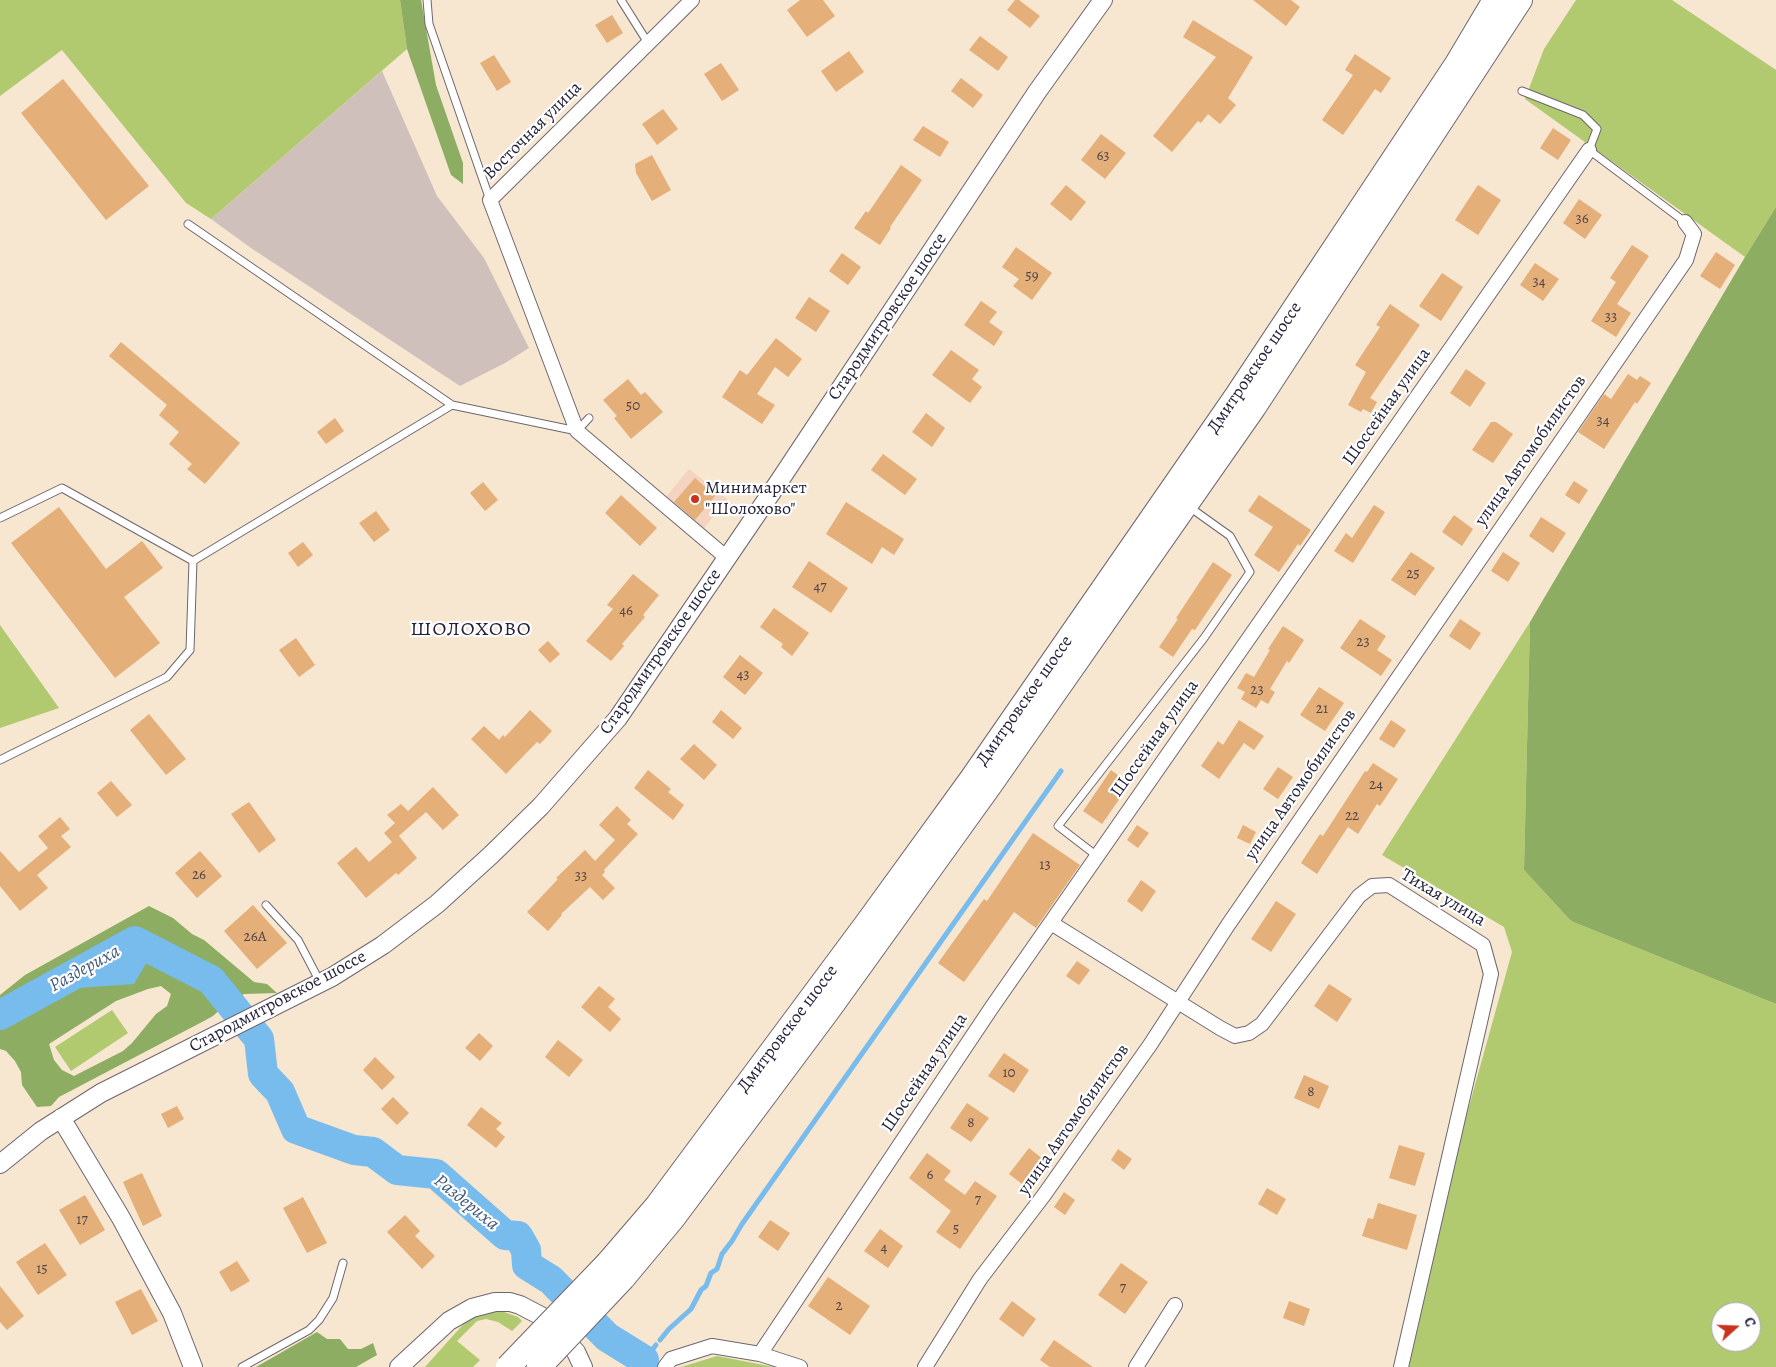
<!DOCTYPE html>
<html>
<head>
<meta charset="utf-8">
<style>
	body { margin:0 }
	#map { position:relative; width:1776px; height:1367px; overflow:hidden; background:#f7e6d0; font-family:Alegreya,serif }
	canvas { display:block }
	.north { position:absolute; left:1711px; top:1302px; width:50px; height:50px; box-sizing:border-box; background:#fff; border:1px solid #a7a7b1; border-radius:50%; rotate:70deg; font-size:14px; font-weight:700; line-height:20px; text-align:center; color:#22223b }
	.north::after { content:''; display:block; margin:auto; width:18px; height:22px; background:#c8321e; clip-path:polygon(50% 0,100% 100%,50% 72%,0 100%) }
</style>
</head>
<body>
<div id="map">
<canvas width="1776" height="1367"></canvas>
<div class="north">С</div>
</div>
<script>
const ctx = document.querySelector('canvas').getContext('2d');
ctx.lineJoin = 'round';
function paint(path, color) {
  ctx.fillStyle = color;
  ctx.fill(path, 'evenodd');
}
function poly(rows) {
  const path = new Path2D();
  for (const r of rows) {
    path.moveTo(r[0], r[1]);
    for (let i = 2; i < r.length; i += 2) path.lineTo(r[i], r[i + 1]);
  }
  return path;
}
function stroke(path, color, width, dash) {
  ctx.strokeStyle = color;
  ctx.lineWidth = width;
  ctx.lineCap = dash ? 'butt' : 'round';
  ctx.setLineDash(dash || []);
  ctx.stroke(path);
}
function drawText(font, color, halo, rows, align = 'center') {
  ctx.font = font + ' Alegreya,serif';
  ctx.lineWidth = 4.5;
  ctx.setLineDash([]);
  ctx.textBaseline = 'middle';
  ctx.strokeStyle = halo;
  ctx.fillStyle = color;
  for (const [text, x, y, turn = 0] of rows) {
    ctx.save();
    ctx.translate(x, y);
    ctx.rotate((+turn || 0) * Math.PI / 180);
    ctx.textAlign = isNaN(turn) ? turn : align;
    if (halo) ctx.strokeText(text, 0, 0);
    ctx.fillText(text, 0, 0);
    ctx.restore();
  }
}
const built = poly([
	[689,469,727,499,703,530,666,497]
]);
const industrial = poly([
	[382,71,437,196,484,258,529,348,505,363,460,386,251,248,211,219]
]);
const green = poly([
	[0,0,400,0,407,49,211,219,186,203,62,50,0,96],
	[1576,0,1672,0,1776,70,1776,207,1745,257,1525,99,1544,49],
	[1530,622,1524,870,1571,921,1776,1004,1776,1367,1407,1367,1463,1128,1512,952,1504,927,1382,855],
	[1721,1312,1751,1312,1751,1342,1721,1342],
	[0,625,59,708,0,728],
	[112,1010,128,1033,71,1071,55,1047],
	[501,1311,518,1317,522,1321,512,1331,498,1322,486,1319,477,1321,457,1341,480,1360,473,1367,425,1367,468,1319,483,1312],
	[717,1356,774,1367,681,1367]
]);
const forest = poly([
	[400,0,421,0,436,85,463,163,463,184,451,175,407,49],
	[1776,207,1776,1004,1571,921,1524,870,1530,622,1745,257],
	[149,906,173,918,192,934,204,940,254,982,267,984,277,993,244,994,223,1007,213,1016,202,1022,59,1097,51,1106,37,1107,22,1085,21,1072,15,1061,6,1051,0,1049,0,995,25,975],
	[161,986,171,994,167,1006,156,1014,132,1043,123,1051,74,1076,62,1070,54,1060,49,1044,116,1001,148,989],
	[317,1332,327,1339,340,1339,348,1349,361,1349,373,1343,377,1355,356,1367,256,1367]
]);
const water = poly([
	[128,936,148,946,148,960,134,984,64,989,50,979,76,958]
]);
const stream = poly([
	[660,1340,669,1329,691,1309,701,1290,706,1286,711,1273,717,1269,722,1254,732,1241,742,1224,1061,771],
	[644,1360,656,1345]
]);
const river = poly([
	[0,1015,135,941,211,980,259,1039,263,1074,280,1092,296,1129,354,1150,373,1152,397,1170,436,1174,505,1235,518,1236,526,1250,527,1265,551,1280,607,1337,644,1360]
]);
const building = poly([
	[800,0,823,0,835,16,807,37,787,10],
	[1015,0,1019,0,1040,16,1030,28,1007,10],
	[1253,0,1291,0,1300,7,1286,26],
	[612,15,623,33,607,43,595,25],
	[1193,20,1253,57,1228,98,1236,105,1220,124,1208,114,1201,123,1198,121,1172,152,1153,136,1216,57,1183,37],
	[980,36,1008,57,998,71,969,50],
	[849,51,864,72,836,92,821,71],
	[1355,54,1391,78,1381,93,1375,89,1343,135,1322,120,1353,75,1345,70],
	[494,55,511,82,497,91,480,63],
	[721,63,739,90,722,101,704,74],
	[961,78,983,95,973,108,951,91],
	[63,79,149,186,106,220,21,113],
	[663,109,678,129,657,145,642,124],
	[923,126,949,142,940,157,913,140],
	[1553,128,1571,140,1558,160,1540,148],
	[1101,134,1126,153,1105,179,1081,160],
	[652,155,671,190,652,201,636,173,635,164],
	[901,165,922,180,890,227,891,228,880,245,854,228,866,211,868,213],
	[1066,185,1086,202,1071,221,1050,204],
	[1478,185,1501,200,1478,235,1455,220],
	[1579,199,1602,215,1585,239,1563,223],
	[1632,245,1649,256,1617,304,1631,313,1616,337,1591,321,1616,282,1610,278],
	[1016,247,1052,273,1032,300,1013,286,1019,279,1002,267],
	[1716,252,1735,265,1720,289,1700,276],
	[842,253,861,267,848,285,829,271],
	[1535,263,1559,279,1543,301,1520,285],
	[1442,273,1463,287,1441,321,1419,306],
	[809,297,830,311,816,332,795,318],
	[981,301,997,312,989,322,1003,332,994,346,964,325],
	[1390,304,1420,325,1370,398,1377,402,1371,413,1363,409,1361,412,1348,405,1366,372,1355,365,1380,327,1376,325],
	[776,338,802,359,788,377,775,367,757,394,775,405,762,424,722,397,740,370,747,375],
	[121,342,240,443,205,484,187,469,192,464,169,444,179,432,159,415,167,405,109,356],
	[951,350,979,370,972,379,982,387,970,403,932,375],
	[1466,369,1486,383,1470,407,1450,393],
	[1628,374,1637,380,1640,376,1651,383,1637,404,1635,402,1604,449,1578,432,1604,394,1611,399],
	[628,379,641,395,645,392,663,412,631,439,614,418,617,416,603,400],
	[926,413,945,428,932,447,912,432],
	[335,418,344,431,326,444,317,432],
	[1491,422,1496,422,1513,434,1493,463,1472,450],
	[883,454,917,479,905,495,871,470],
	[695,478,715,496,695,520,674,502],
	[1574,481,1588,490,1579,504,1565,495],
	[483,482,498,500,485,511,470,493],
	[621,495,657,528,640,546,605,513],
	[1259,495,1311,530,1300,546,1298,544,1279,572,1254,555,1273,527,1248,511],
	[846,502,904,539,894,555,882,547,872,564,826,534],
	[1374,505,1385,512,1353,563,1334,551,1346,533,1352,538],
	[59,507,106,569,142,541,163,568,124,597,160,643,115,678,11,543],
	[376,511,390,530,374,542,359,523],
	[1454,515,1473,529,1462,546,1442,532],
	[1541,517,1566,533,1553,553,1529,536],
	[303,542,313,555,298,567,288,553],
	[1411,552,1435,568,1415,596,1391,580],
	[1503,552,1520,563,1508,582,1491,571],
	[809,561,848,588,831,613,792,587],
	[1213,562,1232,575,1195,630,1192,629,1173,657,1159,647,1178,619,1176,618],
	[633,574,659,595,643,615,645,617,622,644,624,646,611,661,586,641,613,609,607,605],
	[774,608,809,633,792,656,781,647,783,644,760,627],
	[1360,619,1386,636,1377,650,1392,660,1381,676,1340,648],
	[1460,619,1481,633,1470,650,1449,636],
	[1283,626,1304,640,1289,663,1287,661,1270,689,1275,692,1268,704,1261,700,1256,708,1241,699,1245,692,1237,688,1246,673,1254,677,1270,650,1268,649],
	[296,638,315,665,299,677,279,650],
	[548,641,560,654,550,663,538,650],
	[740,655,763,673,745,695,723,677],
	[1319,687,1344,703,1325,731,1300,715],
	[530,710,552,731,540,744,537,742,506,774,471,739,484,726,499,740,503,735,505,737],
	[721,710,742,728,733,739,712,722],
	[149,714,186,759,166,775,130,730],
	[1239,720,1264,736,1254,750,1244,743,1219,779,1201,766,1218,741,1223,745],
	[1391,720,1406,730,1394,748,1379,739],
	[694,744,717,765,704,780,680,759],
	[1373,763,1398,779,1380,806,1377,804,1358,834,1348,827,1317,874,1301,863,1320,834,1323,836,1365,771,1367,772],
	[1278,767,1293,777,1278,799,1263,789],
	[648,770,671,789,668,792,684,805,673,820,634,788],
	[1111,770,1130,784,1102,824,1083,811],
	[111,781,132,805,117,817,97,793],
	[433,787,459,815,443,830,426,812,392,842,384,833,395,823,387,815,401,804,408,811],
	[249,802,276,840,259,853,231,814],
	[617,806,631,820,627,824,638,834,604,870,605,872,602,875,615,888,603,900,590,887,561,914,562,915,548,931,527,912,558,879,556,878,585,850,595,861,615,840,599,825],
	[60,817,70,829,61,836,71,847,37,875,48,888,20,911,0,886,0,851,19,872,48,848,38,836],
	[1137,825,1149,833,1138,848,1127,840],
	[1243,825,1256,832,1250,844,1237,838],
	[1033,833,1080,865,1036,928,1014,912,964,982,938,963,984,899,987,901],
	[399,836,417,858,398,875,396,873,366,898,337,863,356,847,369,862],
	[200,851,222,876,197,898,175,873],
	[1141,880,1156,891,1142,912,1127,901],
	[1276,901,1296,914,1271,952,1251,939],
	[253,905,287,943,257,969,224,931],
	[1077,961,1090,970,1079,985,1066,976],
	[1329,984,1352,999,1337,1022,1314,1006],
	[599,986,615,999,608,1007,621,1019,610,1032,581,1007],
	[479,1033,493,1046,480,1061,465,1048],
	[558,1040,583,1060,569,1077,545,1057],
	[1004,1053,1029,1070,1014,1093,988,1076],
	[375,1057,395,1077,382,1090,363,1070],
	[1304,1075,1329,1086,1319,1109,1294,1098],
	[393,1097,409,1113,397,1125,381,1109],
	[967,1103,989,1118,971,1142,950,1128],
	[177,1106,184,1119,168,1128,161,1114],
	[481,1107,502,1123,496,1129,505,1137,496,1148,467,1125],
	[1399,1145,1425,1153,1415,1186,1389,1178],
	[1029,1148,1049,1164,1030,1190,1009,1174],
	[1118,1149,1132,1159,1124,1170,1111,1160],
	[927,1153,951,1171,944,1180,965,1195,975,1181,997,1196,960,1249,936,1232,951,1211,909,1178],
	[142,1173,162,1216,143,1226,123,1182],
	[1267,1188,1286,1199,1277,1215,1258,1204],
	[1064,1192,1075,1200,1065,1215,1054,1207],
	[85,1195,105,1230,80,1245,59,1210],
	[303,1197,327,1243,307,1253,283,1208],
	[1378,1203,1417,1215,1407,1250,1362,1236,1368,1218,1373,1219],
	[405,1215,420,1231,415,1236,435,1256,422,1269,387,1232],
	[770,1220,790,1233,778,1251,758,1237],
	[880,1229,903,1246,888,1268,864,1251],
	[45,1243,67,1275,38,1295,16,1262],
	[237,1261,250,1281,231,1292,219,1272],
	[1121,1263,1148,1282,1125,1314,1098,1295],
	[828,1277,870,1306,850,1335,808,1306],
	[0,1286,24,1316,7,1330,0,1322],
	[141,1289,158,1321,132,1335,115,1302],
	[1012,1301,1036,1319,1023,1337,999,1319],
	[1289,1301,1310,1309,1304,1326,1283,1318],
	[1054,1340,1093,1367,1050,1367,1040,1360]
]);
const service = poly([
	[427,0,429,24,490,200],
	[621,0,648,43],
	[1522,91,1583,115,1597,129,1589,150,1685,222],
	[452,405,577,431,589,418],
	[0,518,62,488,193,561,452,405,188,224],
	[0,760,167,677,190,650,193,561],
	[1097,856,1058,826,1204,638,1250,572,1230,536,1188,506],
	[266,905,298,940,320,982],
	[242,1367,309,1330,319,1320,333,1298,343,1263]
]);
const minor = poly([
	[692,0,490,200,577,431,727,558],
	[1051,923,1220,1028,1235,1036,1249,1033,1262,1024,1359,896,1372,886,1389,885,1483,945,1491,974,1401,1367],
	[760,1354,992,1007,1589,150],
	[665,1367,671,1359,712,1346,760,1354,800,1367],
	[925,1367,980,1279,1044,1195,1150,1045,1228,925,1686,260,1694,234,1685,222],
	[1136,1367,1175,1305]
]);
const tertiary = poly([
	[61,1118,121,1218,172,1313,193,1367],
	[0,1164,41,1131,101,1093,332,977,383,945,437,904,491,855,541,806,618,718,780,480,1037,92,1103,0],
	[399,1367,449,1321,472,1308,495,1302,510,1302,520,1305,543,1317,576,1352,583,1367]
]);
const trunk = poly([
	[608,1263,657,1206,868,922,971,780,1236,397,1457,64,1495,0],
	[623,1278,673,1218,829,1009,990,785,1254,407,1520,0]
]);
const trunkBridge = poly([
	[508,1367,608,1263],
	[539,1367,623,1278]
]);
const markers = [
	[695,499,5,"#c8321e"]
];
const numberNames = [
	["63",1103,156],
	["36",1582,219],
	["59",1032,276],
	["34",1539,282],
	["33",1611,317],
	["50",633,406],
	["34",1603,421],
	["25",1413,574],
	["47",820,587],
	["46",626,611],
	["23",1363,642],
	["43",743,675],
	["23",1257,690],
	["21",1322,709],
	["24",1376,785],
	["22",1352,816],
	["13",1045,865],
	["26",199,875],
	["33",581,876],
	["26А",255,937],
	["10",1009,1073],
	["8",1311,1092],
	["8",971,1123],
	["6",930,1175],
	["7",978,1200],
	["17",82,1220],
	["5",956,1229],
	["4",884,1248],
	["15",42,1269],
	["7",1123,1288],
	["2",839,1306]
];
const streetNames = [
	["Восточная улица",533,131,-45],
	["Стародмитровское шоссе",888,317,-56],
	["Дмитровское шоссе",1255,368,-56],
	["Шоссейная улица",1387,407,-55],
	["улица Автомобилистов",1531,451,-55],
	["Стародмитровское шоссе",661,652,-55],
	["Дмитровское шоссе",1025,701,-55],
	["Шоссейная улица",1155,739,-55],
	["улица Автомобилистов",1301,785,-55],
	["Тихая улица",1443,898,31],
	["Стародмитровское шоссе",278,1002,-28],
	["Дмитровское шоссе",788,1029,-53],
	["Шоссейная улица",925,1073,-56],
	["улица Автомобилистов",1074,1120,-55]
];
const poiNames = [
	["Минимаркет",705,489],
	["\"Шолохово\"",705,510]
];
const waterNames = [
	["Раздериха",85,969,-29],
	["Раздериха",466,1203,39]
];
const quarterNames = [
	["ШОЛОХОВО",471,630]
];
paint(built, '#f4d3c0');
paint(industrial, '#d0c0bc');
paint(green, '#b1c96f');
paint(forest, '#8cad62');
paint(water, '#78bcee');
stroke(stream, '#78bcee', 5);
stroke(river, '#78bcee', 30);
paint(building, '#e4af79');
stroke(service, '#6d676f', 9);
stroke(minor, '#6d676f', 16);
stroke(tertiary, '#6d676f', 20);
stroke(trunk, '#6d676f', 26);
stroke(service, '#fff', 7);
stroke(minor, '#fff', 14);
stroke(tertiary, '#fff', 18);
stroke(trunk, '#fff', 24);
stroke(trunkBridge, '#6d676f', 26, []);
stroke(trunkBridge, '#fff', 24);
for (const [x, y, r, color] of markers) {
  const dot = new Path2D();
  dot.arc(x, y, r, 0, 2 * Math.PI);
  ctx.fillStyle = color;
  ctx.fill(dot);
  stroke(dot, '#fff', 2);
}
drawText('15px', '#52454a', null, numberNames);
drawText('18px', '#22223b', '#fff', streetNames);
drawText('18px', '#22223b', '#fff', poiNames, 'left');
drawText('italic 19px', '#40587a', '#fff', waterNames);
ctx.letterSpacing = '1px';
drawText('20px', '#22223b', '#fff', quarterNames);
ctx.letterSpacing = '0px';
</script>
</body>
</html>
